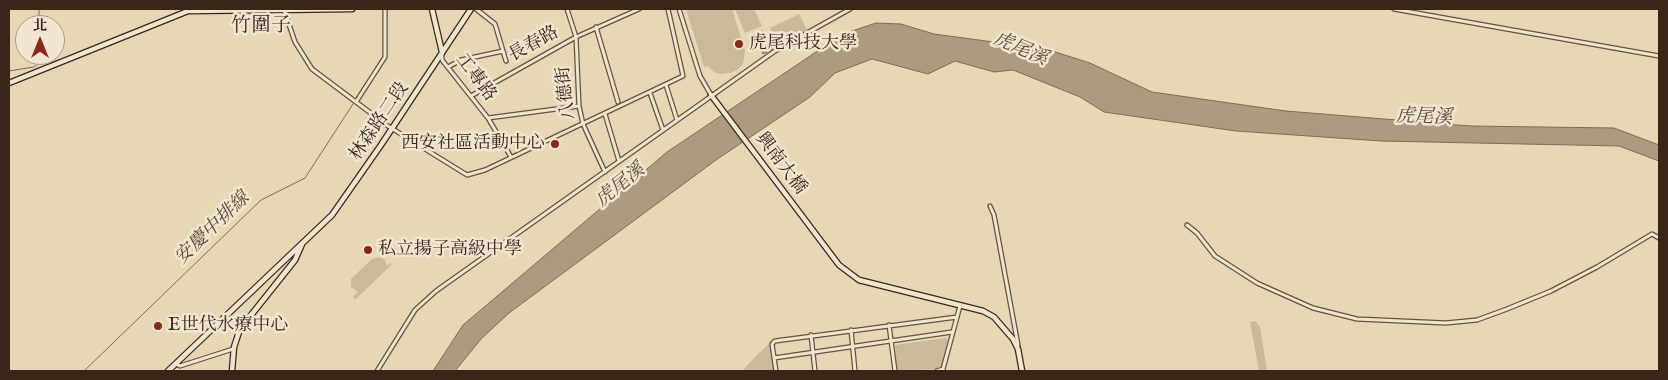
<!DOCTYPE html>
<html>
<head>
<meta charset="utf-8">
<style>
	body { margin:0 }
	#map { position:relative; width:1668px; height:380px; overflow:hidden; background:#e8d7b5; font-family:"IM FELL English","Noto Serif TC",serif }
	canvas { display:block }
	.frame { position:absolute; inset:0; border:10px solid #392619; pointer-events:none }
	.north { position:absolute; left:15px; top:15px; width:50px; height:50px; box-sizing:border-box; background:#f0e5cf; border:1px solid #a79986; border-radius:50%; rotate:0deg; font-size:14px; font-weight:700; line-height:20px; text-align:center; color:#392619 }
	.north::after { content:''; display:block; margin:auto; width:18px; height:22px; background:#8f2418; clip-path:polygon(50% 0,100% 100%,50% 72%,0 100%) }
</style>
</head>
<body>
<div id="map">
<canvas width="1668" height="380"></canvas>
<div class="frame"></div>
<div class="north">北</div>
</div>
<script>
const ctx = document.querySelector('canvas').getContext('2d');
ctx.lineJoin = 'round';
function paint(path, color) {
  ctx.fillStyle = color;
  ctx.fill(path, 'evenodd');
}
function poly(rows) {
  const path = new Path2D();
  for (const r of rows) {
    path.moveTo(r[0], r[1]);
    for (let i = 2; i < r.length; i += 2) path.lineTo(r[i], r[i + 1]);
  }
  return path;
}
function stroke(path, color, width, dash) {
  ctx.strokeStyle = color;
  ctx.lineWidth = width;
  ctx.lineCap = dash ? 'butt' : 'round';
  ctx.setLineDash(dash || []);
  ctx.stroke(path);
}
function drawText(font, color, halo, rows, align = 'center') {
  ctx.font = font + ' "IM FELL English","Noto Serif TC",serif';
  ctx.lineWidth = 5;
  ctx.setLineDash([]);
  ctx.textBaseline = 'middle';
  ctx.strokeStyle = halo;
  ctx.fillStyle = color;
  for (const [text, x, y, turn = 0] of rows) {
    ctx.save();
    ctx.translate(x, y);
    ctx.rotate((+turn || 0) * Math.PI / 180);
    ctx.textAlign = isNaN(turn) ? turn : align;
    if (halo) ctx.strokeText(text, 0, 0);
    ctx.fillText(text, 0, 0);
    ctx.restore();
  }
}
const green = poly([
	[686,9,732,9,745,51,743,64,737,70,730,73,720,74,714,72,708,66,704,67],
	[735,9,754,9,762,26,745,33],
	[799,14,807,30,778,44,770,28],
	[379,257,385,260,387,266,390,263,392,264,355,300,353,297,358,292,351,287,351,279,372,259],
	[1255,321,1260,327,1267,371,1259,371,1250,322],
	[945,338,948,340,941,367,937,369,897,371,895,345],
	[771,342,774,371,742,371,756,356]
]);
const water = poly([
	[876,23,901,24,934,34,1046,49,1090,63,1152,92,1286,111,1470,126,1614,128,1659,145,1659,161,1619,146,1381,141,1236,131,1104,112,1080,97,1013,70,994,72,955,61,928,74,872,59,835,73,810,97,716,160,509,313,481,339,455,371,433,371,463,325,667,152,825,46,852,31,876,23],
	[763,31,772,50,763,54,754,35,763,31]
]);
const stream = poly([
	[39,9,39,25],
	[9,71,34,67,39,63,39,55],
	[84,371,261,200,305,178,353,104]
]);
const street = poly([
	[476,9,495,24,506,61],
	[567,9,576,37,579,106,583,124,605,172],
	[679,9,700,76,711,95],
	[1394,9,1659,56],
	[284,10,295,42,312,69,388,126,467,175,485,170,683,76,668,9],
	[596,27,618,102],
	[442,52,442,60,488,118,511,157],
	[448,67,461,60,503,51],
	[666,85,677,120],
	[650,93,663,130],
	[471,96,576,37,639,9],
	[356,102,385,57,385,9],
	[605,114,619,161],
	[488,118,579,106],
	[990,206,994,215,1018,345],
	[1187,225,1197,233,1215,256,1257,283,1313,308,1357,319,1446,323,1477,320,1507,309,1551,291,1597,267,1652,234,1659,238],
	[889,325,895,371],
	[851,330,855,371],
	[811,335,815,371],
	[774,358,952,332],
	[176,364,180,366,233,349],
	[377,371,415,310,436,291,775,51,850,9],
	[776,371,772,344,775,341,957,317],
	[937,371,943,369,960,306]
]);
const secondary = poly([
	[432,9,442,52],
	[9,83,188,11,352,9],
	[711,95,839,265,859,280,983,311,994,317,1013,339,1018,349,1022,371],
	[168,371,332,215,381,145,471,9],
	[232,371,234,347,240,329,295,260,302,244]
]);
const markers = [
	[739,44,5,"#8f2418"],
	[555,144,5,"#8f2418"],
	[368,250,5,"#8f2418"],
	[158,326,5,"#8f2418"]
];
const poiNames = [
	["虎尾科技大學",749,44],
	["西安社區活動中心",545,144,"right"],
	["私立揚子高級中學",378,250],
	["E世代水療中心",168,326]
];
const streetNames = [
	["長春路",534,45,-29],
	["工專路",475,78,53],
	["八德街",567,93,-96],
	["林森路二段",380,122,-56],
	["興南大橋",780,164,53]
];
const waterNames = [
	["虎尾溪",1020,50,23],
	["虎尾溪",1424,118,2],
	["虎尾溪",621,186,-39],
	["安慶中排線",213,229,-44]
];
const quarterNames = [
	["竹圍子",261,27]
];
paint(green, '#cab99a');
paint(water, '#ac9b80');
stroke(water, '#7e6c57', 1);
stroke(stream, '#7e6c57', 1);
stroke(street, '#655240', 5.5);
stroke(secondary, '#392619', 7);
stroke(street, '#f0e5cf', 3);
stroke(secondary, '#f0e5cf', 4.5);
for (const [x, y, r, color] of markers) {
  const dot = new Path2D();
  dot.arc(x, y, r, 0, 2 * Math.PI);
  ctx.fillStyle = color;
  ctx.fill(dot);
  stroke(dot, '#f0e5cf', 2);
}
drawText('18px', '#392619', '#f0e5cf', poiNames, 'left');
drawText('18px', '#392619', '#f0e5cf', streetNames);
drawText('italic 19px', '#5c4938', '#f0e5cf', waterNames);
drawText('20px', '#392619', '#f0e5cf', quarterNames);
</script>
</body>
</html>
